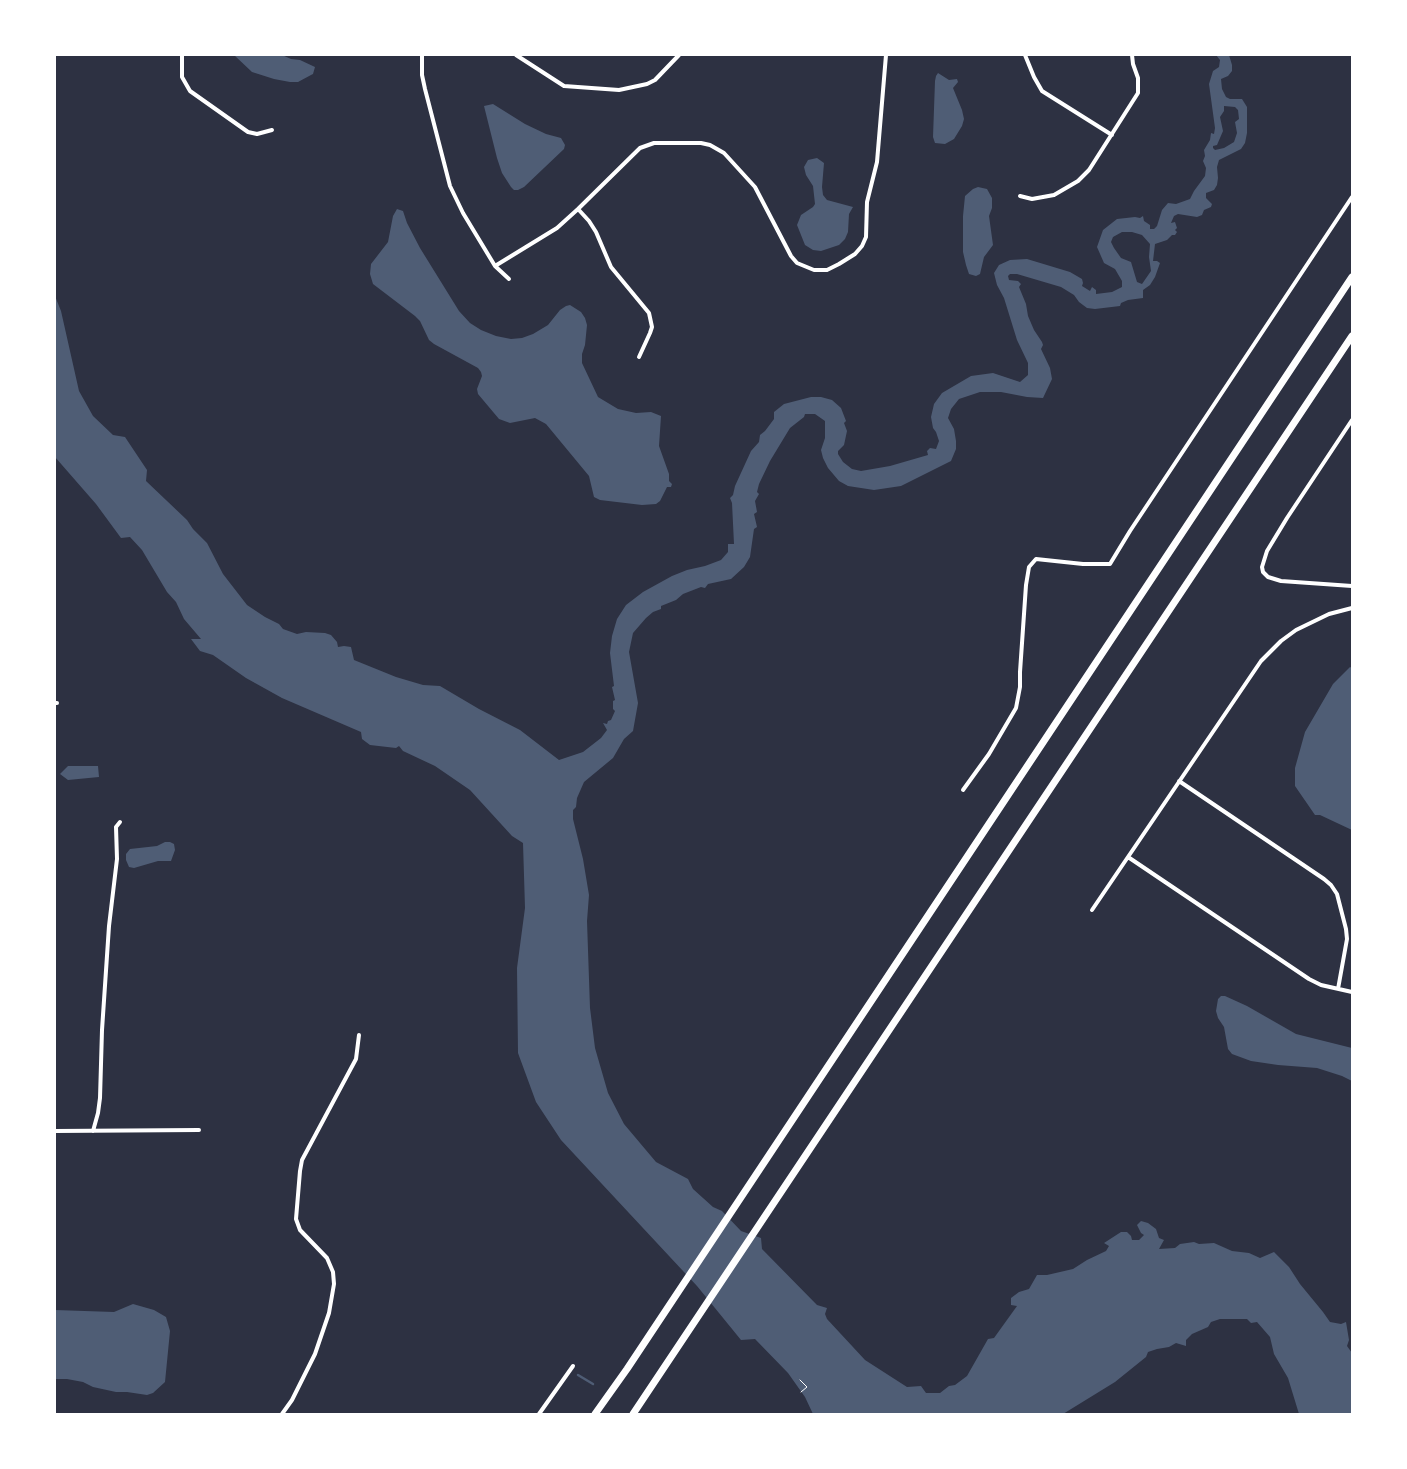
<!DOCTYPE html>
<html>
<head>
<meta charset="utf-8">
<style>
	body { margin:0 }
	#map { position:relative; width:1407px; height:1469px; overflow:hidden; background:#2d3142; font-family:"Roboto Condensed",sans-serif }
	canvas { display:block }
	.frame { position:absolute; inset:0; border:56px solid #fff; pointer-events:none }
</style>
</head>
<body>
<div id="map">
<canvas width="1407" height="1469"></canvas>
<div class="frame"></div>
</div>
<script>
const ctx = document.querySelector('canvas').getContext('2d');
ctx.lineJoin = 'round';
function paint(path, color) {
  ctx.fillStyle = color;
  ctx.fill(path, 'evenodd');
}
function poly(rows) {
  const path = new Path2D();
  for (const r of rows) {
    path.moveTo(r[0], r[1]);
    for (let i = 2; i < r.length; i += 2) path.lineTo(r[i], r[i + 1]);
  }
  return path;
}
function stroke(path, color, width, dash) {
  ctx.strokeStyle = color;
  ctx.lineWidth = width;
  ctx.lineCap = dash ? 'butt' : 'round';
  ctx.setLineDash(dash || []);
  ctx.stroke(path);
}
const water = poly([
	[234,55,282,55,291,59,300,60,315,67,313,74,311,75,298,82,290,82,274,79,252,72],
	[1216,55,1229,55,1232,65,1232,71,1228,76,1221,79,1222,89,1226,97,1230,99,1242,99,1247,107,1247,133,1245,143,1241,149,1219,160,1217,167,1218,178,1217,185,1214,190,1206,193,1206,198,1212,204,1211,207,1204,210,1202,215,1197,217,1178,214,1174,216,1171,223,1175,222,1177,228,1175,230,1177,232,1175,235,1172,235,1167,240,1155,244,1153,261,1157,261,1160,263,1155,277,1150,285,1143,290,1143,298,1128,300,1121,303,1120,306,1095,309,1087,308,1079,302,1074,295,1061,287,1017,274,1010,274,1008,276,1009,280,1018,281,1021,284,1019,287,1026,304,1028,316,1034,330,1042,342,1043,345,1041,349,1050,368,1052,379,1043,398,1027,397,1001,392,980,392,959,399,951,409,948,418,954,429,956,441,956,449,951,461,901,486,874,490,848,486,839,481,828,468,823,458,821,450,825,438,825,421,815,414,805,414,804,417,790,428,770,461,759,484,757,492,759,494,755,501,757,512,754,514,757,527,754,529,750,557,744,567,731,579,708,584,705,588,701,587,683,594,676,600,661,606,661,609,653,612,646,618,633,633,629,652,638,703,633,731,624,739,613,758,584,782,577,798,576,807,573,810,573,819,583,859,589,895,587,921,590,1008,595,1048,608,1093,624,1124,656,1162,688,1179,693,1189,713,1207,722,1211,741,1231,761,1238,762,1249,817,1305,827,1308,825,1314,827,1319,865,1360,907,1387,921,1386,926,1393,940,1393,949,1386,955,1385,967,1376,988,1339,994,1338,1017,1306,1011,1305,1011,1298,1019,1292,1029,1289,1037,1275,1047,1275,1073,1269,1087,1260,1106,1251,1109,1246,1104,1243,1121,1232,1127,1232,1131,1236,1132,1240,1139,1240,1144,1235,1141,1233,1137,1225,1141,1221,1148,1223,1156,1229,1159,1238,1164,1240,1159,1249,1175,1248,1180,1244,1194,1242,1199,1244,1214,1243,1232,1251,1249,1253,1260,1258,1274,1252,1289,1267,1300,1284,1323,1312,1330,1322,1341,1324,1346,1322,1349,1340,1347,1346,1352,1353,1352,1414,1299,1414,1288,1378,1274,1354,1270,1337,1257,1322,1251,1323,1247,1319,1220,1319,1211,1322,1208,1327,1192,1334,1186,1340,1186,1346,1176,1343,1169,1347,1157,1349,1148,1352,1146,1357,1115,1382,1063,1414,813,1414,805,1397,788,1373,755,1339,741,1340,697,1286,561,1140,536,1102,518,1053,517,968,525,908,523,843,512,836,470,790,435,766,403,751,399,746,396,748,370,745,362,739,361,732,282,698,246,678,213,655,200,651,191,639,201,639,184,619,176,602,167,592,142,550,130,537,121,538,96,504,55,457,55,296,61,311,79,391,93,416,113,435,125,437,147,470,146,481,187,520,193,529,207,543,223,574,247,605,265,617,279,624,283,629,297,634,306,632,325,633,331,635,337,642,338,647,344,646,351,647,354,660,396,677,423,685,440,686,479,709,520,730,559,760,583,752,601,738,607,730,603,723,607,724,608,721,611,720,615,711,613,709,613,701,615,700,612,687,614,686,610,653,612,636,617,619,626,605,643,592,672,576,687,570,705,566,721,560,728,552,728,544,734,544,732,503,730,498,733,495,735,486,751,451,759,442,760,435,765,431,774,419,774,412,784,404,811,397,821,397,832,400,841,408,846,421,844,423,847,431,844,445,838,451,838,454,843,462,852,469,861,471,890,466,928,455,927,451,930,448,936,449,939,441,936,432,933,428,931,417,934,404,942,393,971,376,993,373,1020,382,1028,375,1028,363,1017,340,1004,298,997,285,994,273,999,265,1010,260,1027,259,1070,272,1082,279,1083,283,1082,286,1090,291,1092,287,1096,290,1096,294,1112,292,1122,287,1122,281,1115,269,1104,263,1097,247,1103,230,1117,219,1135,217,1140,218,1143,216,1144,221,1150,225,1150,229,1154,229,1157,226,1162,210,1168,203,1176,204,1190,199,1194,191,1205,176,1206,168,1203,161,1205,156,1204,150,1210,140,1211,133,1214,134,1215,128,1209,84,1213,71,1219,67,1220,60],
	[1224,106,1235,107,1238,110,1239,119,1235,122,1237,133,1234,142,1224,148,1215,150,1213,148,1213,146,1217,145,1223,131,1220,117,1224,111],
	[1122,232,1132,232,1142,235,1150,244,1149,257,1151,271,1142,284,1137,282,1131,262,1121,258,1114,248,1111,242,1113,237],
	[938,73,949,80,957,79,958,82,953,88,962,110,964,119,962,126,954,139,945,144,935,143,933,137,935,81,936,76],
	[493,104,525,124,546,134,561,138,565,145,564,149,524,187,518,190,514,190,511,187,502,173,497,158,484,106],
	[817,158,824,163,822,187,823,195,827,200,853,207,849,214,848,232,845,239,839,245,821,251,813,250,805,245,797,225,801,215,813,207,815,204,813,186,806,175,804,167,808,160],
	[978,187,987,189,992,198,992,208,989,216,993,245,984,257,980,274,976,276,969,274,966,265,963,252,963,216,965,196,973,189],
	[397,209,403,211,407,223,420,248,459,311,470,323,481,330,496,336,511,339,522,338,533,334,548,325,560,310,566,306,570,305,581,312,585,318,587,325,585,345,582,354,582,363,598,397,618,409,636,413,651,412,661,416,659,446,669,474,669,481,672,484,671,487,667,487,660,501,656,504,642,505,600,500,594,497,589,476,546,424,535,418,510,423,499,419,478,394,477,389,482,376,481,372,478,368,434,344,429,340,420,321,415,316,373,284,370,274,371,264,388,242,393,216],
	[1350,667,1352,668,1352,830,1320,815,1315,815,1295,786,1295,768,1305,732,1333,684],
	[68,766,98,766,99,777,68,780,60,774],
	[165,842,170,842,174,844,175,850,171,861,158,861,134,868,129,867,126,860,126,854,130,849,157,846],
	[1221,996,1225,996,1247,1006,1296,1034,1352,1048,1352,1081,1342,1076,1317,1068,1278,1065,1251,1061,1232,1054,1228,1049,1224,1027,1218,1018,1216,1011,1218,999],
	[133,1304,154,1310,166,1317,170,1331,165,1382,153,1393,147,1395,127,1392,116,1392,93,1387,83,1382,67,1379,55,1379,55,1310,114,1312]
]);
const stream = poly([
	[578,1375,593,1384]
]);
const path = poly([
	[800,1380,807,1387,801,1392]
]);
const minor = poly([
	[182,55,182,77,190,91,248,132,257,134,272,130],
	[422,55,422,75,425,89,450,186,463,213,495,266,509,279],
	[516,55,564,86,619,90,647,84,655,80,679,55],
	[1025,55,1034,77,1042,91,1112,135],
	[1020,196,1032,199,1054,195,1078,181,1089,170,1138,93,1138,78,1133,64,1132,55],
	[578,209,589,221,596,232,611,267,649,313,652,327,650,333,639,357],
	[495,266,557,228,578,209,640,148,654,143,701,143,710,145,724,153,755,187,791,256,797,263,814,270,827,270,839,264,855,254,862,246,866,237,867,202,877,162,886,55],
	[1352,420,1287,518,1267,551,1262,567,1263,572,1268,577,1281,581,1352,586],
	[55,703,57,703],
	[1179,781,1324,879,1331,885,1337,894,1346,929,1347,939,1338,989],
	[963,790,989,754,1016,708,1020,687,1020,672,1026,585,1029,567,1036,559,1083,564,1110,564,1130,531,1352,197],
	[1128,857,1309,979,1321,985,1352,992],
	[1092,910,1261,661,1281,641,1296,630,1329,614,1352,608],
	[55,1131,199,1130],
	[93,1131,98,1113,100,1098,102,1030,109,926,117,859,116,827,120,822],
	[282,1414,292,1400,315,1354,329,1313,334,1284,333,1272,327,1258,300,1230,296,1219,300,1171,302,1160,356,1059,359,1035],
	[539,1414,573,1366]
]);
const motorway = poly([
	[595,1414,627,1369,1352,277],
	[633,1414,1352,336]
]);
paint(water, '#4f5d75');
stroke(stream, '#4f5d75', 2.5);
stroke(path, '#fff', 1);
stroke(minor, '#fff', 4);
stroke(motorway, '#fff', 7);
</script>
</body>
</html>
